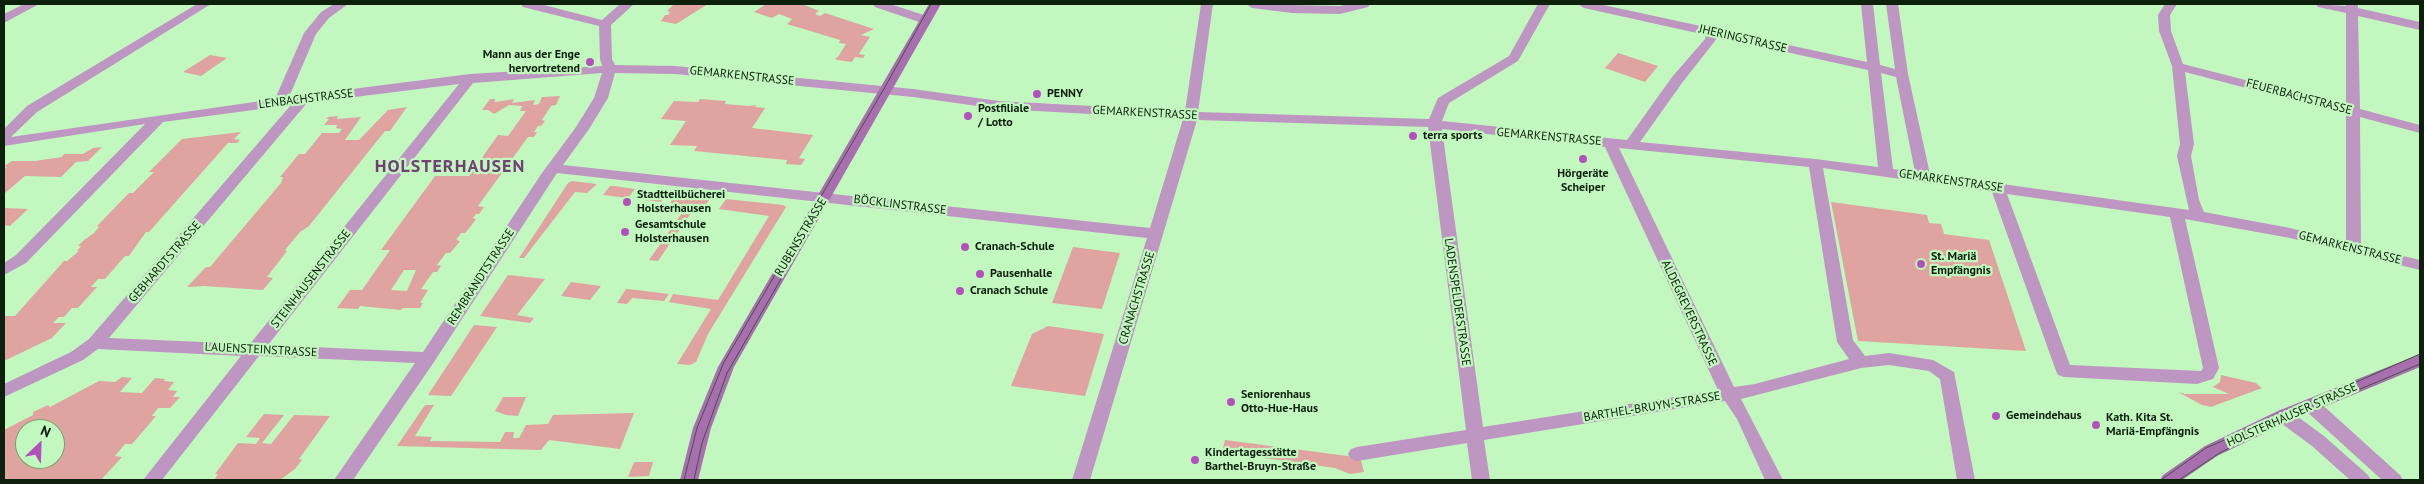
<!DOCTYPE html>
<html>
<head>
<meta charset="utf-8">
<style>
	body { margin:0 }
	#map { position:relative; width:2424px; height:484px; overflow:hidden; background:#c3f7c0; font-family:"PT Sans",sans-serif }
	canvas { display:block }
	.frame { position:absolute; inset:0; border:5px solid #0c200c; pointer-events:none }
	.north { position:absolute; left:15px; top:419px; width:50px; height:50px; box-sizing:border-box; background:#c3f7c0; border:1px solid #7aa178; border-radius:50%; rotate:24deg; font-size:14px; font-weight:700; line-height:20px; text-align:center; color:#0c200c }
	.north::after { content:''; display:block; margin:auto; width:18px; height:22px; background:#b152bc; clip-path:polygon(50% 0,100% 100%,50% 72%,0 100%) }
</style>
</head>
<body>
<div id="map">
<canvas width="2424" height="484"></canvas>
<div class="frame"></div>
<div class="north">N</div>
</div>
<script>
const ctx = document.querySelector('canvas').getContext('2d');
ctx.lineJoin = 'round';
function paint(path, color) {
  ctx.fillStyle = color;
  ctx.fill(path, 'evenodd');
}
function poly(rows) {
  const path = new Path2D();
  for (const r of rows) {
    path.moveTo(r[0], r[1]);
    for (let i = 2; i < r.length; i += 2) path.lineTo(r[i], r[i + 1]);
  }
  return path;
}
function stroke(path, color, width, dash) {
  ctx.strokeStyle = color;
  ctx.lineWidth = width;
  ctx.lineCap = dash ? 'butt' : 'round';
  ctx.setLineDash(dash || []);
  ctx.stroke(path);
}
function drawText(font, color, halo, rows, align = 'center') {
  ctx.font = font + ' "PT Sans",sans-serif';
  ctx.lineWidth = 4.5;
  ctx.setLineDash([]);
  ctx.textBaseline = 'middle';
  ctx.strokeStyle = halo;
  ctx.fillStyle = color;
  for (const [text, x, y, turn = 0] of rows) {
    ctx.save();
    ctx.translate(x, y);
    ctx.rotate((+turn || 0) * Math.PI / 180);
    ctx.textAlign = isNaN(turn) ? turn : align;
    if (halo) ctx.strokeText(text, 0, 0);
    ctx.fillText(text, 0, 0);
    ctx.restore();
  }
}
const green = poly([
	[674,4,708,4,676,24,661,21,665,15,668,15,670,12,667,11],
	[766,4,802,4,819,11,815,14,820,16,825,13,874,29,861,35,870,37,859,54,865,55,863,58,855,57,852,62,837,60,835,58,838,57,846,44,839,43,840,40,787,24,792,19,779,14,772,18,754,12],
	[1618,53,1658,66,1645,82,1605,68],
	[210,55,227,58,201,76,183,72],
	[560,96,556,105,551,106,542,120,545,121,541,126,538,126,534,132,537,132,534,137,528,137,478,206,484,207,479,214,476,214,473,218,476,219,471,226,465,233,461,233,456,240,460,241,456,246,450,253,446,253,437,265,441,266,437,272,433,272,421,289,428,290,420,303,423,303,420,308,403,308,401,310,360,306,358,309,337,308,350,290,362,290,390,250,381,250,435,176,469,176,498,135,508,136,526,111,520,111,522,106,509,105,494,114,488,110,482,110,490,99,495,99,495,102,514,99,512,103,535,100,533,105,539,104,542,97],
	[404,270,416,270,407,291,391,290],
	[700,99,726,101,725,104,749,106,756,105,755,107,765,108,752,128,813,135,799,158,805,159,801,165,786,164,787,160,694,151,697,146,670,145,686,121,661,119,674,101,698,102],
	[407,107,390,131,385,131,309,226,300,232,285,250,287,251,267,277,273,278,263,290,204,286,187,287,206,267,210,267,281,183,283,177,280,177,299,154,305,154,322,133,339,133,342,129,336,128,337,125,324,125,329,119,326,119,328,117,338,116,337,119,361,117,345,140,359,140,388,110],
	[241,132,234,139,240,140,237,143,228,143,149,232,146,232,129,256,125,256,105,279,98,279,91,287,97,287,78,308,72,308,64,317,59,317,53,323,66,323,52,338,4,361,4,316,15,316,64,261,67,261,79,251,77,251,81,246,78,246,84,240,94,233,99,227,97,226,129,193,133,193,154,172,149,172,182,139],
	[102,147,88,161,76,162,61,177,25,176,4,194,4,169,7,167,4,166,12,161,35,161,62,157,64,154,83,154,93,148],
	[572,181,597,184,587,193,575,192,524,258,519,258,568,183],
	[610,186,614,186,635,189,628,198,603,195],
	[643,190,668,193,661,202,636,199],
	[677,193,707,196,710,199,704,207,696,206,658,261,649,260,687,206,670,203],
	[726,199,783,205,786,207,708,334,696,362,690,365,677,364,711,309,669,302,673,294,718,300,769,216,719,209],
	[1831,202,1927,215,1929,223,1941,224,1944,234,1989,240,2026,351,1858,341],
	[4,208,28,209,10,226,4,225],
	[1073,247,1120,253,1102,309,1052,303],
	[508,275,545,279,517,315,534,318,530,323,480,316],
	[571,282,601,286,590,300,561,296],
	[626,289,628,289,669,294,664,301,632,298,627,304,617,303],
	[474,325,497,327,451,396,428,395],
	[1048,326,1104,334,1085,396,1011,386,1032,334],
	[2221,375,2256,383,2262,388,2211,407,2202,405,2178,392,2185,394,2229,394,2213,387,2220,382],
	[122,377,132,378,120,392,142,393,155,378,165,379,164,381,174,382,168,390,177,391,173,397,180,397,170,408,158,408,152,416,156,416,139,436,132,444,125,444,115,456,122,457,101,480,4,480,4,430,33,415,33,412,48,405,50,407,99,381,115,382],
	[25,429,55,429,55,459,25,459],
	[503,397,526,397,518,416,506,415,495,411],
	[425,405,434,405,415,436,432,437,430,441,500,442,505,432,514,432,513,438,519,438,526,425,548,424,553,415,634,413,620,449,549,440,541,450,397,446],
	[264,414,284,415,262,443,271,444,294,415,330,416,299,459,302,460,295,469,280,480,214,480,218,474,215,474,238,443,256,444,260,438,246,437],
	[1225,440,1355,457,1361,460,1364,472,1350,474,1335,468,1222,452],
	[634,462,653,462,649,476,628,477]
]);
const minor = poly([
	[24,4,39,4,4,23,4,14,24,4],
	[197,4,211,4,37,112,11,137,275,99,304,33,321,12,334,4,348,4,329,18,316,34,289,97,470,74,602,66,600,59,599,26,523,7,521,4,540,4,602,20,620,4,634,4,611,25,612,59,615,65,675,66,913,89,999,101,1185,111,1201,4,1213,4,1198,112,1429,119,1438,98,1509,56,1538,4,1550,4,1518,61,1449,103,1442,121,1627,140,1672,77,1705,39,1706,35,1584,8,1578,4,1599,4,1867,62,1861,4,1873,4,1880,65,1895,69,1886,4,1898,4,1908,74,1930,174,2189,210,2177,156,2180,144,2172,66,2159,31,2158,15,2165,4,2177,4,2170,15,2171,31,2183,64,2346,106,2346,13,2318,7,2316,4,2346,6,2346,4,2358,4,2358,8,2420,22,2420,30,2358,16,2360,109,2420,125,2420,133,2360,117,2361,246,2420,260,2420,270,2290,238,2185,219,2219,368,2213,379,2197,384,2064,377,2058,375,2056,371,1992,192,1823,168,1853,340,1865,356,1889,353,1933,360,1954,372,1975,480,1957,480,1940,379,1929,371,1889,365,1861,368,1741,399,1783,480,1765,480,1737,419,1725,401,1484,440,1490,480,1472,480,1467,443,1357,461,1351,459,1348,454,1351,449,1357,447,1466,430,1428,127,1197,120,1090,480,1072,480,1147,238,557,173,434,362,353,480,334,480,415,363,259,356,162,480,143,480,241,356,98,349,83,360,4,397,4,384,71,352,89,339,291,105,163,122,26,263,4,275,4,263,16,255,145,124,4,146,4,129,27,106,197,4],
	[1718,37,1868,70,1878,167,1815,159,1640,142,1682,83,1718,37],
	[2185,72,2346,114,2346,242,2290,228,2204,212,2199,200,2191,156,2194,144,2185,72],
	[602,73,594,98,576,127,542,173,423,352,268,345,473,83,602,73],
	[615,73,675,74,913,97,999,109,1183,119,1150,228,563,165,589,129,608,98,615,73],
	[1881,73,1896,77,1915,172,1893,169,1881,73],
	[459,84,250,344,109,338,307,103,459,84],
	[1442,129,1605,147,1718,390,1483,427,1442,129],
	[1619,148,1809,167,1837,342,1849,359,1755,384,1734,387,1619,148],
	[2007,194,2170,217,2203,368,2201,371,2070,365,2007,194],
	[873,4,890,4,930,17,932,20,926,24,922,23,875,7,873,4],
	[1246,4,1340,6,1350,4,1370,4,1368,7,1340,14,1292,13,1252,8,1246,4],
	[2311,399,2317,400,2400,475,2403,480,2382,480,2305,410,2302,405,2305,400,2311,399],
	[2284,409,2290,411,2324,436,2368,475,2371,480,2350,480,2312,446,2278,421,2275,416,2278,411,2284,409]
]);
const secondary = poly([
	[929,4,941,4,734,367,711,428,698,480,680,480,693,428,718,367,929,4],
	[2420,354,2420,367,2290,421,2217,456,2182,480,2160,480,2163,475,2205,446,2278,411,2420,354]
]);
const tram = poly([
	[684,480,697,428,724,362,885,87,931,4],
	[694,480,702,443,727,373,808,232],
	[2161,480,2206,448,2420,354],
	[2179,480,2221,452,2315,408,2420,364]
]);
const markers = [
	[590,62,5,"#b152bc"],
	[1037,94,5,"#b152bc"],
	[968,116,5,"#b152bc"],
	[1413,136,5,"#b152bc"],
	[1583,159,5,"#b152bc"],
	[627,202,5,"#b152bc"],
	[625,232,5,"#b152bc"],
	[965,247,5,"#b152bc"],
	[1921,264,5,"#b152bc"],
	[980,274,5,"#b152bc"],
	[960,291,5,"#b152bc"],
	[1231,402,5,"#b152bc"],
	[1996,416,5,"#b152bc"],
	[2096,425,5,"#b152bc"],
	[1195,460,5,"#b152bc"]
];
const streetNames = [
	["JHERINGSTRASSE",1743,39,13],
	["GEMARKENSTRASSE",742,76,6],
	["FEUERBACHSTRASSE",2299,97,15],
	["LENBACHSTRASSE",306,99,-7],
	["GEMARKENSTRASSE",1145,113,3],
	["GEMARKENSTRASSE",1549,137,5],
	["GEMARKENSTRASSE",1951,181,8],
	["BÖCKLINSTRASSE",900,205,7],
	["RUBENSSTRASSE",801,237,-59],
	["GEMARKENSTRASSE",2350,248,14],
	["GEBHARDTSTRASSE",165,262,-49],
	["REMBRANDTSTRASSE",481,277,-57],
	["STEINHAUSENSTRASSE",311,279,-52],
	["CRANACHSTRASSE",1137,298,-73],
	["LADENSPELDERSTRASSE",1457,302,82],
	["ALDEGREVERSTRASSE",1689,313,65],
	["LAUENSTEINSTRASSE",261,350,3],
	["BARTHEL-BRUYN-STRASSE",1652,407,-9],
	["HOLSTERHAUSER STRASSE",2292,415,-24]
];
const poiNames = [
	["Mann aus der Enge",580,55,"right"],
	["hervortretend",580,69,"right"],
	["PENNY",1047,94],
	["Postfiliale",978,109],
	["/ Lotto",978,123],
	["terra sports",1423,136],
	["Hörgeräte",1583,174,"center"],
	["Scheiper",1583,188,"center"],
	["Stadtteilbücherei",637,195],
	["Holsterhausen",637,209],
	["Gesamtschule",635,225],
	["Holsterhausen",635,239],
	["Cranach-Schule",975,247],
	["St. Mariä",1931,257],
	["Empfängnis",1931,271],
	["Pausenhalle",990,274],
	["Cranach Schule",970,291],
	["Seniorenhaus",1241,395],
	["Otto-Hue-Haus",1241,409],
	["Gemeindehaus",2006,416],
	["Kath. Kita St.",2106,418],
	["Mariä-Empfängnis",2106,432],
	["Kindertagesstätte",1205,453],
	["Barthel-Bruyn-Straße",1205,467]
];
const districtNames = [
	["HOLSTERHAUSEN",450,167]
];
paint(green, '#dfa49f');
paint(minor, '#be96c2');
paint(secondary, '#a96eaf');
stroke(tram, '#3d593c', 1);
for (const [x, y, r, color] of markers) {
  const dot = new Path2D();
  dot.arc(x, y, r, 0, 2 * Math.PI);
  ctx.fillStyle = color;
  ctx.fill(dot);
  stroke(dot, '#c3f7c0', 2);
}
drawText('12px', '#0c200c', '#c3f7c0', streetNames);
drawText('bold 12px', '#0c200c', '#c3f7c0', poiNames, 'left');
ctx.letterSpacing = '1px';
drawText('bold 18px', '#714175', '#c3f7c0', districtNames);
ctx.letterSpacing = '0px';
</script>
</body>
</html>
